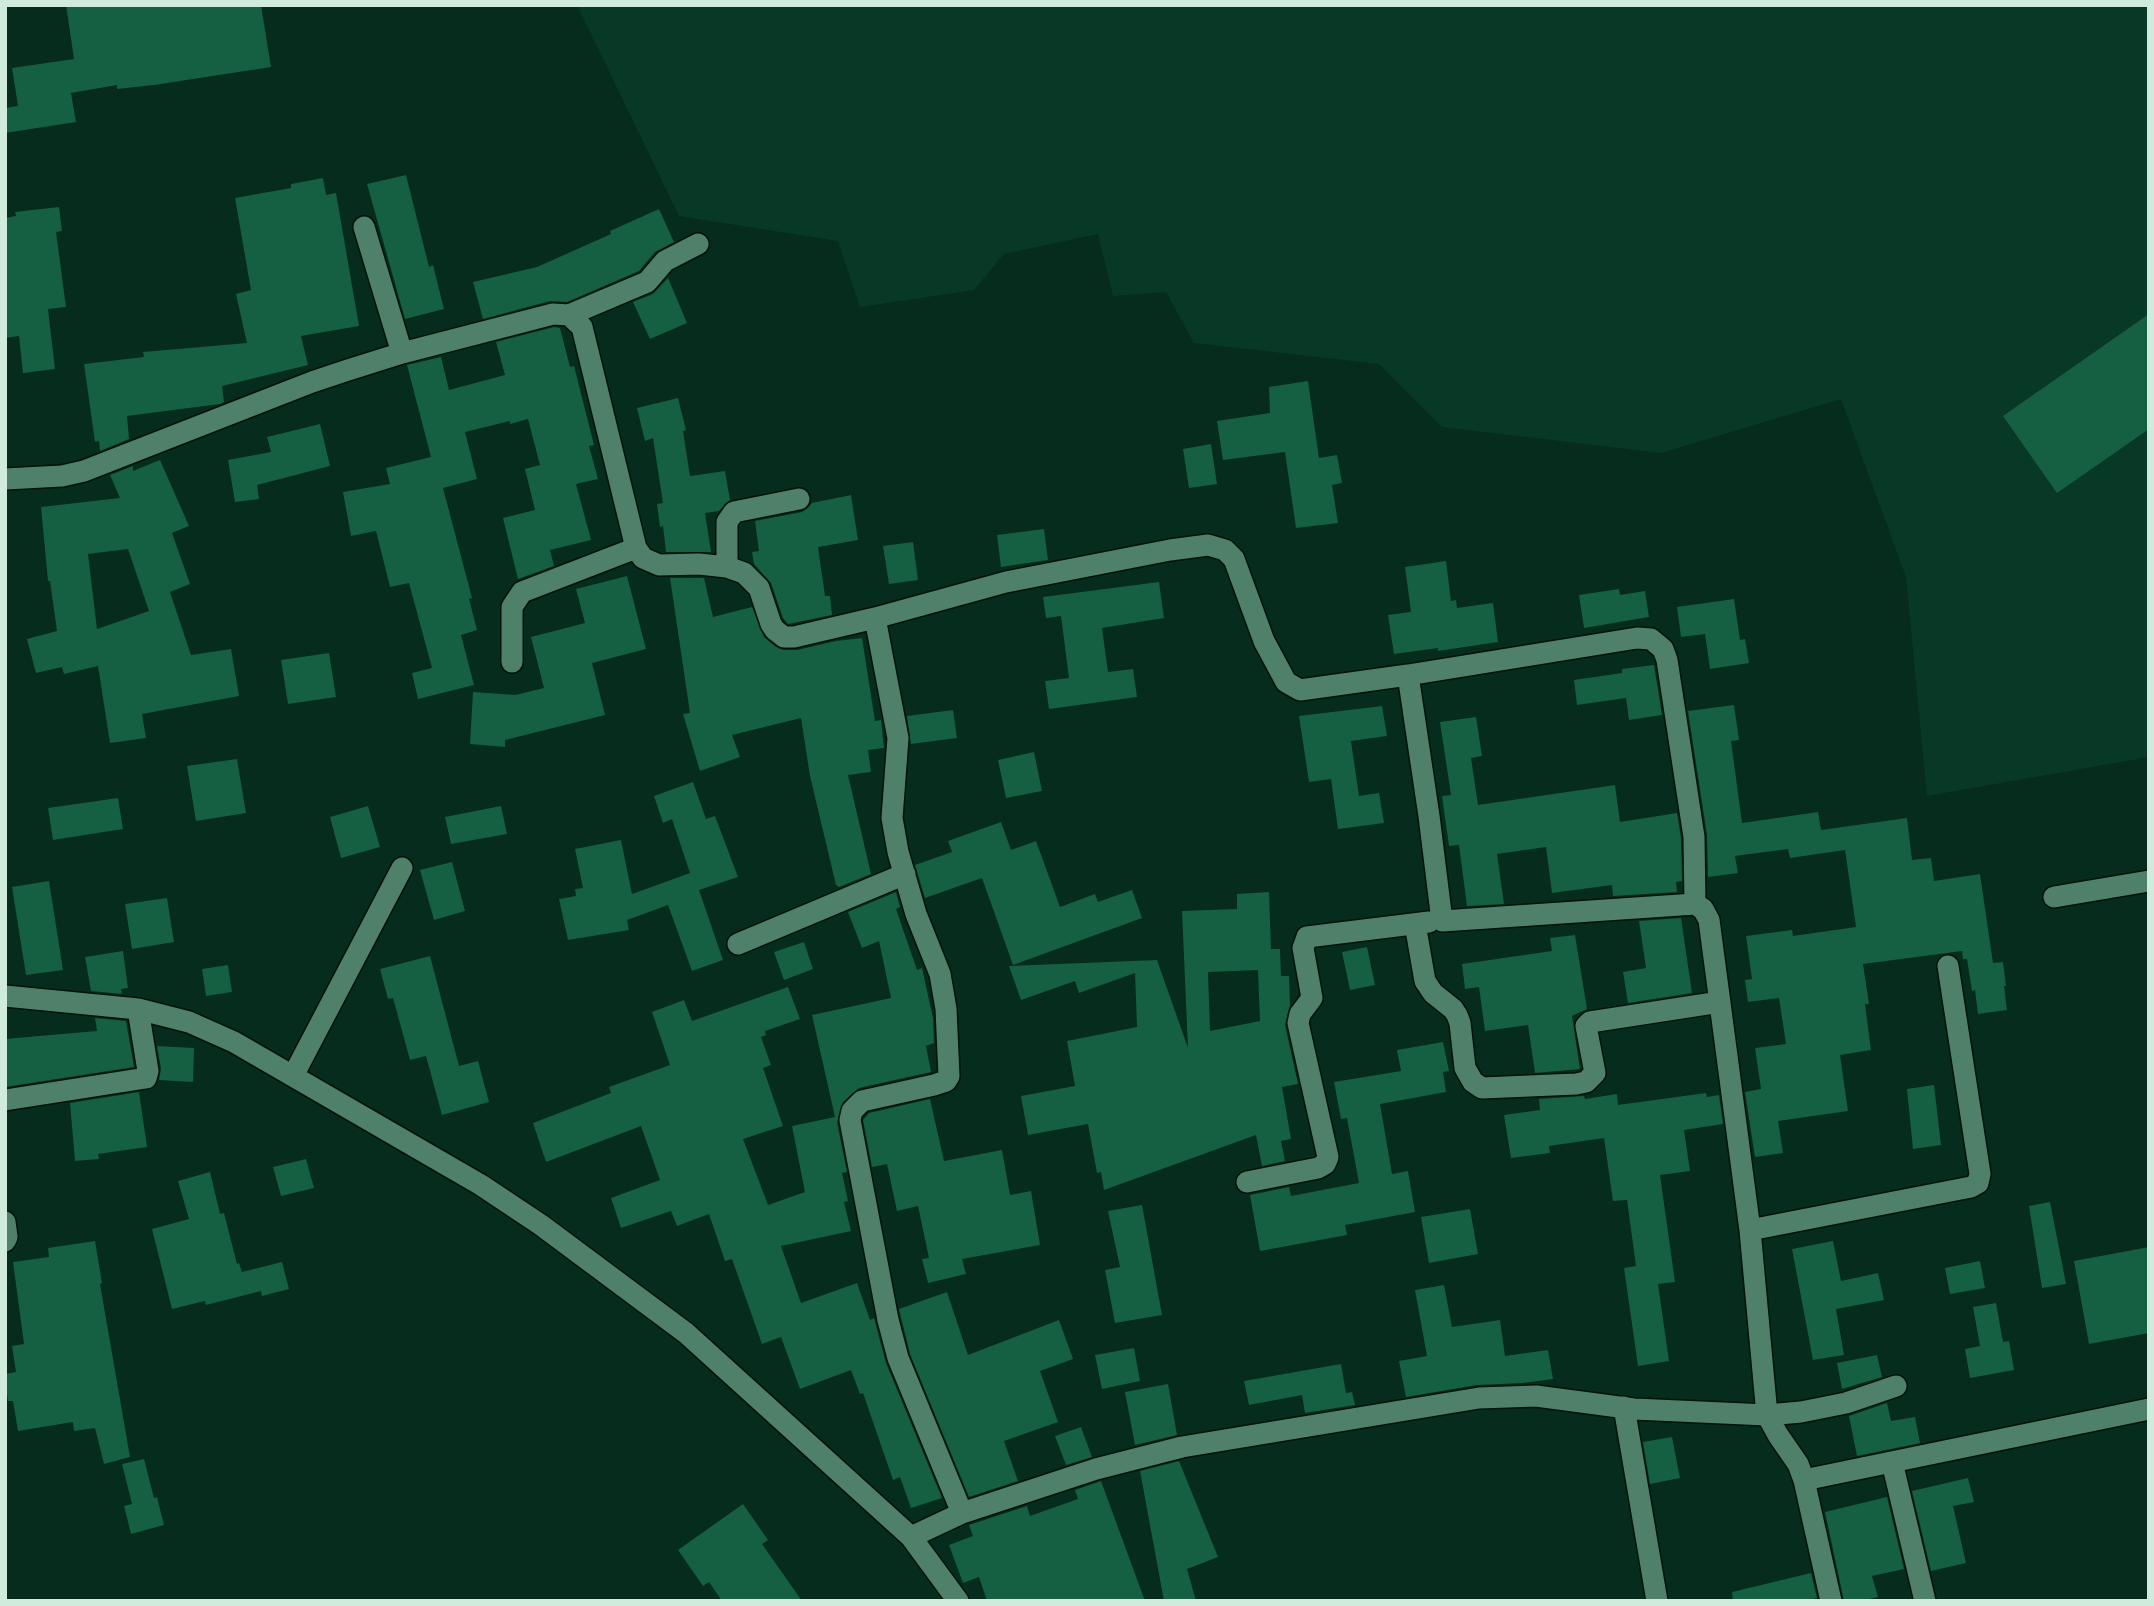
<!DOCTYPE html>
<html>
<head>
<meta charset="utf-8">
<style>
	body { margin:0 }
	#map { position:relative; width:2154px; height:1606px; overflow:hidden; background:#052c1d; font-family:"Crimson Pro",serif }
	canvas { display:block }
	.frame { position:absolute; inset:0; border:7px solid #d0eadc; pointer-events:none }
</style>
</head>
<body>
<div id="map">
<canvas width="2154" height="1606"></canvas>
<div class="frame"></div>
</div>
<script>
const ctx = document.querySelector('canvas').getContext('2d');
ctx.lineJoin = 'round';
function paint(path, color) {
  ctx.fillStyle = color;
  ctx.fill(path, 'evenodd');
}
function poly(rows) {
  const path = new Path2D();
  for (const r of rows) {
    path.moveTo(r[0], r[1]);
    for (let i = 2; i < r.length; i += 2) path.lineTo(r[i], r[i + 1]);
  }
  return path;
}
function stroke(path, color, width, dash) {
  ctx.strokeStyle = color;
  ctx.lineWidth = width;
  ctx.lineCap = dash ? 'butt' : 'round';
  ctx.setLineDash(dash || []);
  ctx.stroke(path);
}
const built = poly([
	[577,5,2149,5,2149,757,1927,796,1906,577,1841,399,1661,453,1442,427,1379,364,1194,343,1166,292,1113,296,1098,234,1004,254,974,290,860,307,838,241,679,216]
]);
const building = poly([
	[66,5,261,5,271,67,154,85,117,89,117,85,71,93,76,122,5,133,5,108,18,106,12,68,74,59],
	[406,175,429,267,433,265,444,309,405,319,367,184],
	[323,178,326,195,336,193,359,326,301,336,308,365,222,386,224,402,220,404,127,416,129,439,100,451,99,441,95,442,84,364,144,357,143,352,247,343,236,294,251,290,235,198,291,188,291,184],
	[59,207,62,231,56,232,66,307,48,309,55,369,23,373,19,336,5,338,5,218,16,216,15,212],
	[659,209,674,242,655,252,639,271,567,302,550,301,483,319,473,282,537,267,611,234,610,231],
	[668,278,687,323,650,339,633,302,653,294],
	[2149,314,2149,429,2057,493,2003,416],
	[554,327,560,328,570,367,574,366,594,445,589,446,598,479,576,484,591,540,550,550,554,566,518,579,503,518,535,510,525,469,540,465,528,419,510,424,510,421,465,432,477,479,443,488,472,598,469,599,477,630,461,635,474,685,418,699,412,673,432,668,409,583,390,587,376,531,351,536,343,492,390,484,386,468,431,457,407,365,441,357,449,390,505,375,496,342],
	[1308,381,1319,458,1337,455,1342,483,1332,485,1338,523,1296,528,1285,452,1223,460,1217,421,1270,413,1269,387],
	[678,398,686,430,683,431,690,476,725,471,730,500,719,511,705,513,711,552,666,552,663,526,660,527,657,504,663,503,653,438,645,441,637,408],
	[320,424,330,466,257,485,259,499,235,502,228,460,271,452,267,437],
	[1211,444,1217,484,1189,488,1183,449],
	[160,460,189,526,172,533,190,584,170,592,191,655,231,649,239,696,142,714,146,738,110,743,98,666,64,674,62,667,36,673,27,639,57,631,50,581,48,581,41,507,120,498,110,475,133,466,133,471],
	[128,549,149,611,97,629,88,554],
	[851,495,858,540,818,547,825,596,830,596,832,615,788,624,783,618,771,583,754,564,752,552,759,551,755,521,802,512,808,508,812,503],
	[1044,529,1048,560,1001,567,997,535],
	[913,542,918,580,889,584,883,546],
	[1446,561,1451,601,1456,600,1457,608,1493,603,1498,642,1438,651,1438,648,1394,654,1388,615,1411,612,1405,567],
	[627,576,646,649,592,663,605,715,505,740,505,747,470,744,473,692,515,695,544,688,531,637,585,623,576,589],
	[670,578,704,578,713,617,752,607,764,637,776,647,783,650,797,650,836,641,862,638,875,721,881,720,884,748,868,750,871,772,848,775,871,874,839,887,836,885,810,776,801,718,732,735,740,757,700,771,683,714,690,713],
	[1159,582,1164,618,1102,628,1108,672,1133,669,1137,697,1049,709,1045,681,1069,678,1061,616,1046,618,1043,597],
	[1619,589,1620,595,1645,591,1649,617,1584,628,1579,595],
	[1734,599,1740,640,1745,639,1749,663,1710,669,1705,634,1681,637,1677,607],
	[329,653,336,697,288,704,281,660],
	[1654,665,1662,715,1629,720,1626,698,1577,705,1574,680,1622,673,1622,669],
	[1734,705,1739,740,1731,741,1742,823,1818,812,1821,830,1907,818,1912,860,1931,858,1934,881,1980,874,1993,963,2003,962,2006,986,2004,986,2007,1010,1978,1014,1975,990,1972,991,1967,959,1963,959,1962,951,1863,964,1869,1004,1865,1004,1871,1050,1840,1055,1848,1111,1778,1121,1783,1153,1755,1157,1745,1092,1761,1089,1755,1048,1786,1044,1779,998,1748,1002,1745,980,1752,979,1746,936,1792,930,1793,936,1856,927,1845,850,1790,858,1788,849,1735,856,1738,873,1708,877,1707,835,1688,711],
	[1382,706,1387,736,1351,741,1359,796,1379,793,1384,823,1338,829,1331,779,1309,782,1299,716],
	[953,710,957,738,911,744,907,716],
	[1476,717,1482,756,1471,758,1478,805,1615,785,1620,822,1677,813,1681,838,1682,881,1676,882,1677,892,1613,896,1612,885,1552,893,1546,847,1497,854,1504,904,1467,906,1459,845,1449,846,1442,796,1451,795,1440,722],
	[1034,752,1042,791,1006,798,998,760],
	[237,759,246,813,196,821,187,766],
	[693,782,706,819,715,816,738,877,699,890,723,960,692,971,668,905,627,920,629,930,568,940,559,899,576,896,575,889,583,888,575,849,621,840,632,894,690,873,672,819,663,823,654,796],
	[118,798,123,829,53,840,48,808],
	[368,806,380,847,341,858,330,817],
	[501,806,507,834,451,844,445,817],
	[1001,822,1011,850,1036,841,1060,907,1095,894,1098,902,1132,890,1142,918,1013,965,982,878,925,898,915,865,952,852,948,841],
	[452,862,465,911,434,920,420,870],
	[49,881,63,970,26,975,12,887],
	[896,892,900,907,896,909,917,970,922,968,933,1018,934,1043,926,1046,931,1072,859,1088,843,1102,837,1122,847,1172,842,1173,848,1201,844,1202,851,1231,781,1246,801,1303,857,1283,870,1320,874,1318,886,1363,942,1498,911,1508,900,1477,893,1480,863,1393,860,1394,851,1370,800,1389,781,1337,762,1344,732,1259,725,1261,709,1214,677,1226,671,1211,621,1228,611,1198,660,1180,641,1126,546,1162,533,1123,611,1093,609,1087,670,1065,652,1012,684,1000,692,1021,788,987,800,1019,765,1031,766,1035,761,1037,771,1065,763,1068,783,1126,743,1139,768,1205,805,1192,792,1126,835,1117,812,1015,891,998,879,941,862,948,848,912],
	[1269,892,1271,949,1280,949,1281,976,1289,976,1290,1005,1285,1025,1298,1084,1282,1087,1291,1139,1281,1141,1285,1161,1262,1166,1256,1135,1104,1190,1101,1172,1097,1173,1088,1124,1028,1135,1021,1096,1075,1086,1067,1041,1137,1027,1135,973,1079,993,1075,981,1021,1000,1009,966,1157,960,1188,1048,1182,911,1237,909,1237,894],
	[1258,970,1260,1021,1210,1031,1208,972],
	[167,898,174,942,132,949,125,904],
	[1681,918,1692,993,1628,1003,1623,972,1646,968,1639,921],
	[1575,935,1587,1009,1572,1016,1580,1069,1535,1073,1528,1025,1485,1031,1479,987,1465,989,1462,964,1552,951,1550,938],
	[804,942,813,969,784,980,774,952],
	[1367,947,1375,985,1350,990,1342,952],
	[123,951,128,988,121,989,122,994,91,991,85,957],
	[430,956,459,1066,478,1061,489,1102,442,1115,426,1056,410,1060,393,998,388,999,380,969],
	[228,965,232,992,206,996,202,969],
	[95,1018,126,1021,134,1067,5,1087,5,1039,97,1031],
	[1443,1042,1449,1071,1443,1072,1446,1092,1380,1104,1392,1174,1408,1171,1415,1212,1345,1225,1347,1235,1260,1251,1250,1195,1289,1187,1291,1196,1359,1183,1347,1118,1341,1119,1334,1082,1401,1071,1397,1050],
	[157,1046,194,1048,193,1082,159,1080,161,1069],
	[1934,1085,1941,1145,1913,1149,1907,1089],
	[139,1092,147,1147,98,1154,99,1159,75,1161,70,1103],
	[1706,1093,1707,1097,1719,1095,1723,1124,1684,1130,1690,1171,1660,1175,1675,1282,1658,1284,1669,1361,1638,1366,1624,1268,1636,1266,1627,1200,1613,1201,1604,1138,1549,1146,1550,1153,1511,1158,1504,1115,1540,1110,1539,1099,1584,1096,1585,1099,1617,1094,1618,1105],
	[930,1099,944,1161,1002,1150,1010,1195,1031,1191,1040,1245,962,1259,966,1274,928,1283,922,1259,929,1258,918,1206,897,1211,887,1164,872,1167,863,1120,869,1113],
	[306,1159,314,1188,281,1196,273,1167],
	[210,1172,220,1214,224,1213,237,1264,239,1263,242,1272,282,1262,289,1289,262,1296,261,1291,206,1305,205,1301,172,1309,152,1229,189,1219,178,1181],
	[2050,1202,2066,1284,2042,1288,2029,1206],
	[1142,1205,1162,1315,1115,1323,1105,1270,1120,1267,1108,1211],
	[1470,1209,1478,1254,1429,1263,1421,1217],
	[95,1241,102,1283,100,1284,130,1457,104,1464,95,1428,74,1431,73,1422,18,1431,13,1401,8,1401,5,1381,5,1374,16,1372,12,1346,24,1344,13,1262,49,1257,48,1248],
	[1833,1241,1841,1281,1878,1273,1884,1300,1836,1309,1844,1355,1813,1360,1792,1249],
	[2149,1247,2149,1333,2089,1344,2074,1261],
	[1980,1261,1985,1288,1950,1294,1945,1268],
	[1444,1285,1452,1327,1500,1320,1505,1356,1548,1350,1553,1379,1523,1383,1477,1385,1406,1397,1399,1361,1427,1356,1415,1290],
	[947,1292,968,1355,1059,1320,1073,1359,1040,1371,1058,1422,1004,1441,1018,1481,969,1497,910,1354,899,1309],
	[1996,1303,2003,1342,2009,1341,2014,1370,1970,1378,1965,1349,1980,1346,1973,1307],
	[1134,1348,1140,1381,1102,1389,1095,1355],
	[1877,1355,1882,1377,1842,1389,1837,1363],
	[1341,1364,1346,1393,1352,1392,1355,1405,1305,1413,1302,1395,1249,1405,1244,1381],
	[1168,1384,1177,1435,1135,1445,1125,1392],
	[1887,1403,1891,1421,1915,1417,1920,1443,1857,1456,1849,1416],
	[1081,1427,1092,1457,1066,1465,1055,1436],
	[1672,1437,1680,1478,1650,1484,1643,1442],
	[144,1459,154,1498,157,1497,164,1525,131,1534,124,1506,132,1504,122,1464],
	[1179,1461,1218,1557,1187,1569,1196,1601,1164,1601,1140,1471],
	[1968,1478,1974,1502,1953,1506,1966,1563,1931,1571,1912,1491],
	[1101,1481,1145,1601,987,1601,979,1577,963,1583,949,1545,973,1536,969,1525,1027,1506,1030,1516,1078,1499,1075,1490],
	[1887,1497,1904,1569,1872,1576,1878,1597,1861,1601,1844,1601,1825,1512],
	[743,1504,768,1540,762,1544,802,1601,722,1601,709,1582,703,1586,678,1550],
	[1811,1573,1817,1598,1806,1601,1733,1601,1732,1592]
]);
const minor = poly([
	[364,227,402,353],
	[569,315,647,282,665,261,698,244],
	[5,479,62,476,84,471,312,382,348,370,402,353,553,314,569,315,582,327,636,548,643,558,659,565,699,564,727,567,744,573,759,588,771,624,775,630,784,637,794,637,875,618,898,738,892,818,898,852,916,914,940,974,946,1009,949,1076,946,1081,934,1085,862,1101,852,1111,850,1120,888,1320,898,1358,962,1513],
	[727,567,727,522,734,512,799,499],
	[875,618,1006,582,1170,550,1208,545,1225,550,1234,559,1264,641,1286,682,1300,690,1408,675,1429,816,1442,921,1695,904,1703,909,1709,920,1750,1230,1767,1415,1801,1412,1846,1403,1896,1386],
	[512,662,512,607,522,592,636,548],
	[1408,675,1637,638,1651,639,1663,649,1667,660,1694,837,1695,904],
	[2054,897,2149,881],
	[1415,924,1425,981,1433,993,1453,1009,1457,1015,1460,1023,1465,1068,1473,1082,1482,1088,1576,1084,1586,1082,1595,1073,1586,1026,1590,1022,1720,1002],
	[738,944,905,874],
	[5,996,138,1009,189,1022,234,1042,481,1185,541,1225,686,1333,911,1537,958,1601],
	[293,1076,402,868],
	[5,1100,146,1078,148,1071,138,1009],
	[1247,1182,1318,1168,1325,1164,1328,1157,1298,1023,1300,1014,1312,998,1303,948,1307,937,1429,922],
	[5,1222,7,1237,5,1241],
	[1750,1230,1971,1187,1978,1183,1980,1174,1948,966],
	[1624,1407,1657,1601],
	[1892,1462,1925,1601],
	[1804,1480,1831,1601],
	[911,1537,962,1513,1096,1469,1182,1447,1479,1398,1536,1396,1634,1409,1767,1415,1778,1435,1798,1464,1804,1480,2149,1409]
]);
paint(built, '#083927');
paint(building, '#155f43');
stroke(minor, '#001309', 24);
stroke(minor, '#4f816a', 21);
</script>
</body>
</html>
